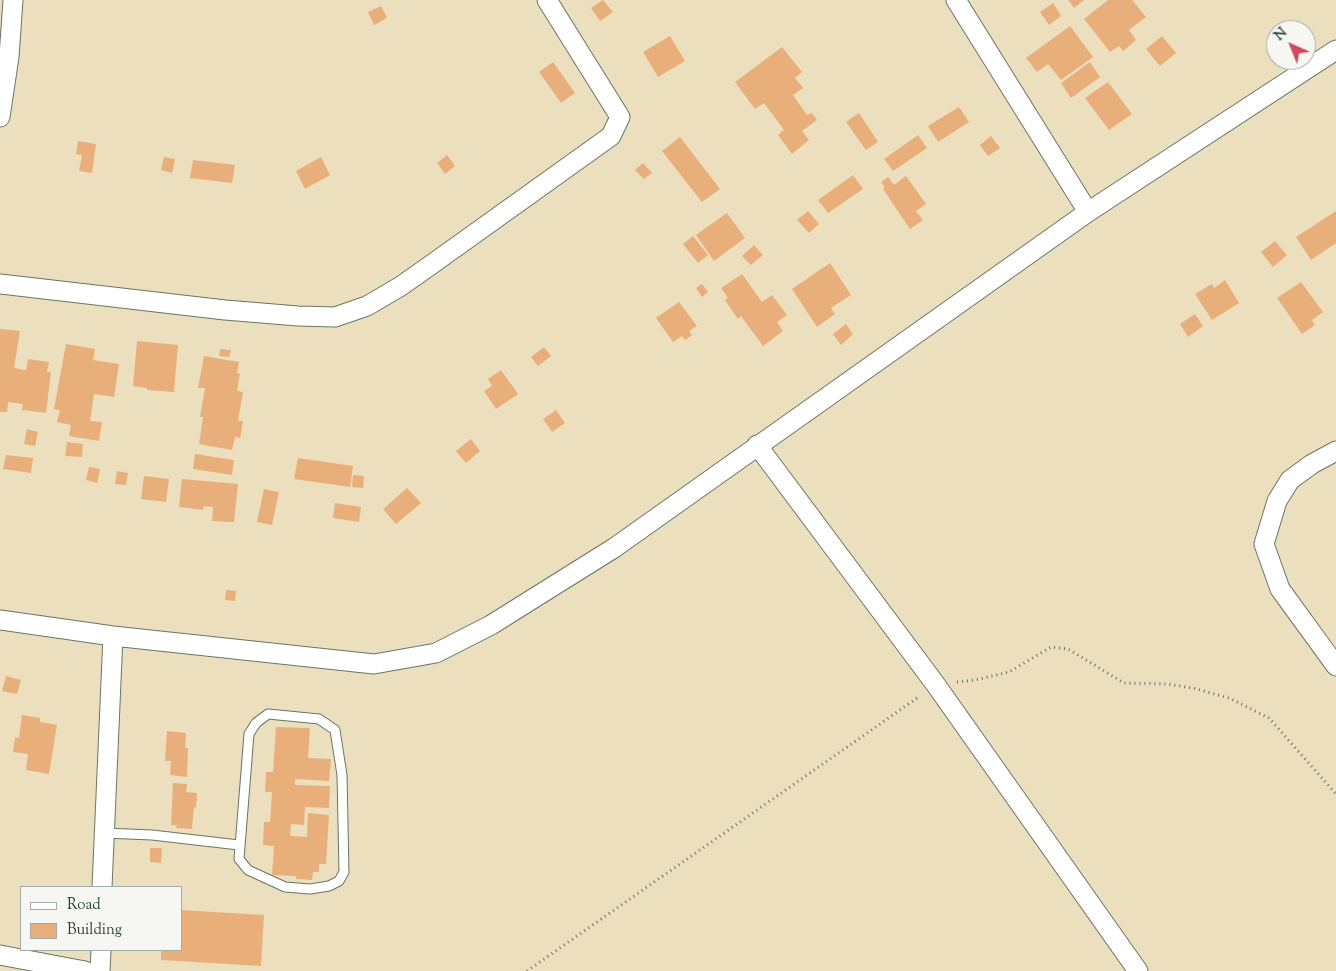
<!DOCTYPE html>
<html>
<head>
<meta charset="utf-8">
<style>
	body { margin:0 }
	#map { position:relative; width:1336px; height:971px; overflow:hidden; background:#ecdfbe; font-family:"Sorts Mill Goudy",serif }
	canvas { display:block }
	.legend { position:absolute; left:20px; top:886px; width:162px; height:65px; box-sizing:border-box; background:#f6f6f2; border:1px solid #a0aca6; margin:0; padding:6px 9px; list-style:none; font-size:15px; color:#1f3d34 }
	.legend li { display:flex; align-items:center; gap:10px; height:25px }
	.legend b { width:25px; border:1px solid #a0aca6 }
	.north { position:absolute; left:1266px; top:20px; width:50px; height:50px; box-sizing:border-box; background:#f6f6f2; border:1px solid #a0aca6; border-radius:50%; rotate:316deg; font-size:14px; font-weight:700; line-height:20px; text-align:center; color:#1f3d34 }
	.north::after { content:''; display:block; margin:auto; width:18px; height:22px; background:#d1495b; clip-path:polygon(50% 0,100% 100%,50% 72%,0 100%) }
</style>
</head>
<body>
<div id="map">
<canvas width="1336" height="971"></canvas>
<ul class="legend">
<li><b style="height:6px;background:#fff"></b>Road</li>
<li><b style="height:14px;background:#e8af7b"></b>Building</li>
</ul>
<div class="north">N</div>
</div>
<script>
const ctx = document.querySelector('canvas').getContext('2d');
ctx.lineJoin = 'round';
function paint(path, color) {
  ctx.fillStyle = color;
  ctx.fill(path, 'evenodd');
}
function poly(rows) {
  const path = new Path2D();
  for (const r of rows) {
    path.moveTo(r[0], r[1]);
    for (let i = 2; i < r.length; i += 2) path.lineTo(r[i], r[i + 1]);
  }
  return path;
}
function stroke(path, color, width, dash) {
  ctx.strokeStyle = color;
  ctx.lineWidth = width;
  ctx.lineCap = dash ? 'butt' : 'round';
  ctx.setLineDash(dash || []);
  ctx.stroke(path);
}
const building = poly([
	[603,0,613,12,600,21,591,8],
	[1068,0,1084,0,1074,8],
	[1108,0,1132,0,1146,17,1129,30,1136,40,1123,51,1119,46,1110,52,1084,19],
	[1053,3,1061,16,1049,25,1040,12],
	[381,6,387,18,374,25,368,12],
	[1070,26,1093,57,1061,80,1048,64,1037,72,1026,58],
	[670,36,685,61,658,77,643,52],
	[1162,36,1176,53,1160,66,1146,49],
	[782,47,802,72,795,78,803,88,793,95,807,115,812,113,817,120,802,131,809,140,792,154,778,135,784,130,764,103,755,109,735,82],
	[553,62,575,93,561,103,539,72],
	[1090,62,1100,77,1071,98,1061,83],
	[1108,82,1132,114,1109,130,1085,98],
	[959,107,969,122,938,142,928,126],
	[859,113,878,142,866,150,846,122],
	[918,135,927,148,893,171,884,159],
	[991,136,1000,148,988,156,980,145],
	[680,137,720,189,702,202,662,151],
	[78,141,96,144,92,173,79,171,82,155,76,154],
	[447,155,455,166,445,174,437,163],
	[164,157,175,159,172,173,161,170],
	[321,157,330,175,305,189,296,171],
	[193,160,235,165,232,183,190,178],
	[643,163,652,173,644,179,635,170],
	[853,175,863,189,828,213,818,200],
	[906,176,926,204,916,211,923,220,910,229,883,189,885,188,881,182,888,177,894,185],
	[808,211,819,224,809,233,797,220],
	[1336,211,1336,243,1311,260,1296,237],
	[727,213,745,238,714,261,696,235],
	[693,236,708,255,698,263,683,244],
	[1275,241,1287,255,1273,267,1261,252],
	[754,245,763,255,751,265,742,256],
	[830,263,851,295,831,308,835,314,817,327,792,289],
	[742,274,762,302,772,295,787,315,777,322,783,331,763,346,741,316,738,319,725,300,728,298,721,288],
	[1225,280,1239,303,1212,320,1195,294,1212,284,1214,288],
	[1301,282,1323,312,1312,320,1315,325,1302,334,1277,298],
	[702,284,708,292,702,297,696,288],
	[679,302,697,326,689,331,692,335,685,340,682,336,673,342,656,318],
	[1195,314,1203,326,1188,337,1180,324],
	[846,324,853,334,841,345,833,334],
	[0,329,20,331,14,368,26,370,28,359,49,362,47,372,51,372,46,413,22,410,23,404,8,402,7,412,0,412],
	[137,341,178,345,174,392,147,390,147,388,133,386],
	[66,344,95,349,93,360,119,364,114,397,94,394,90,421,102,422,99,441,69,436,71,425,57,422,60,410,54,409],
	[544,347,551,356,538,366,531,357],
	[220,349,231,350,229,357,219,356],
	[204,356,239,362,237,373,240,374,237,391,243,392,238,421,243,421,240,438,235,437,232,450,199,444,203,417,200,417,205,388,198,388],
	[501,370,518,394,496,409,484,391,492,386,488,379],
	[556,410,565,423,552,432,543,419],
	[27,429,38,432,35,446,24,444],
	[471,439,480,451,466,463,456,451],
	[67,442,83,444,82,457,65,456],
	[195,454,234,460,232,475,193,469],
	[6,455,33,458,31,473,3,469],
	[298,458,353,466,350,487,294,479],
	[89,467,100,469,97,483,86,480],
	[117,471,128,473,126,485,115,484],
	[353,475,364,476,363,488,352,487],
	[144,476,169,479,166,502,141,499],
	[182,479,238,484,234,522,212,521,213,507,204,506,203,510,179,507],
	[407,488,421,503,396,524,383,509],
	[264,489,279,492,272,525,257,522],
	[335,503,361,507,359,522,333,518],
	[226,590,236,591,235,601,225,600],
	[6,676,21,680,17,694,2,691],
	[22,715,40,718,40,722,57,725,49,774,26,770,28,754,13,752,15,737,19,738],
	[276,727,310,728,308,758,331,759,329,781,295,779,295,785,330,786,329,808,305,807,304,825,291,824,290,836,307,837,308,813,329,815,326,864,319,864,319,872,313,872,312,880,296,879,296,876,272,875,274,846,263,845,264,822,270,822,272,792,265,792,266,772,273,772],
	[167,731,186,733,185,748,188,748,187,777,170,775,171,761,165,761],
	[173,783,187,784,186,792,197,793,196,808,194,807,192,829,176,828,177,825,171,825],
	[150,848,162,848,161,863,150,862],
	[181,910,264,915,261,966,161,960,161,950,181,950]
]);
const path = poly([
	[957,682,975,680,1009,672,1051,647,1068,649,1124,683,1167,684,1193,688,1229,698,1269,718,1336,794],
	[527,971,920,696]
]);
const lane = poly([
	[268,714,319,719,335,730,342,775,344,872,339,881,329,886,310,889,285,887,248,870,239,859,249,734,256,723,268,714],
	[104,833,152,835,239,845]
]);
const street = poly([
	[956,0,1088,212],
	[0,117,9,57,13,0],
	[0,284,225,310,298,316,335,317,367,306,401,286,435,262,611,136,620,117,547,0],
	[757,445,936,685,1138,971],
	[1336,451,1312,464,1290,480,1277,501,1264,544,1280,589,1336,666],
	[0,620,113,636,374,664,436,653,491,625,614,548,1088,212,1336,50],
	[102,887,113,636],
	[0,955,85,971],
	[100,971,101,950]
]);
paint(building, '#e8af7b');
stroke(lane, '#677664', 11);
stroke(street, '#677664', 21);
stroke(path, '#677664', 3, [1, 4]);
stroke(lane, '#fff', 9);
stroke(street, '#fff', 19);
</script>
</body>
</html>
